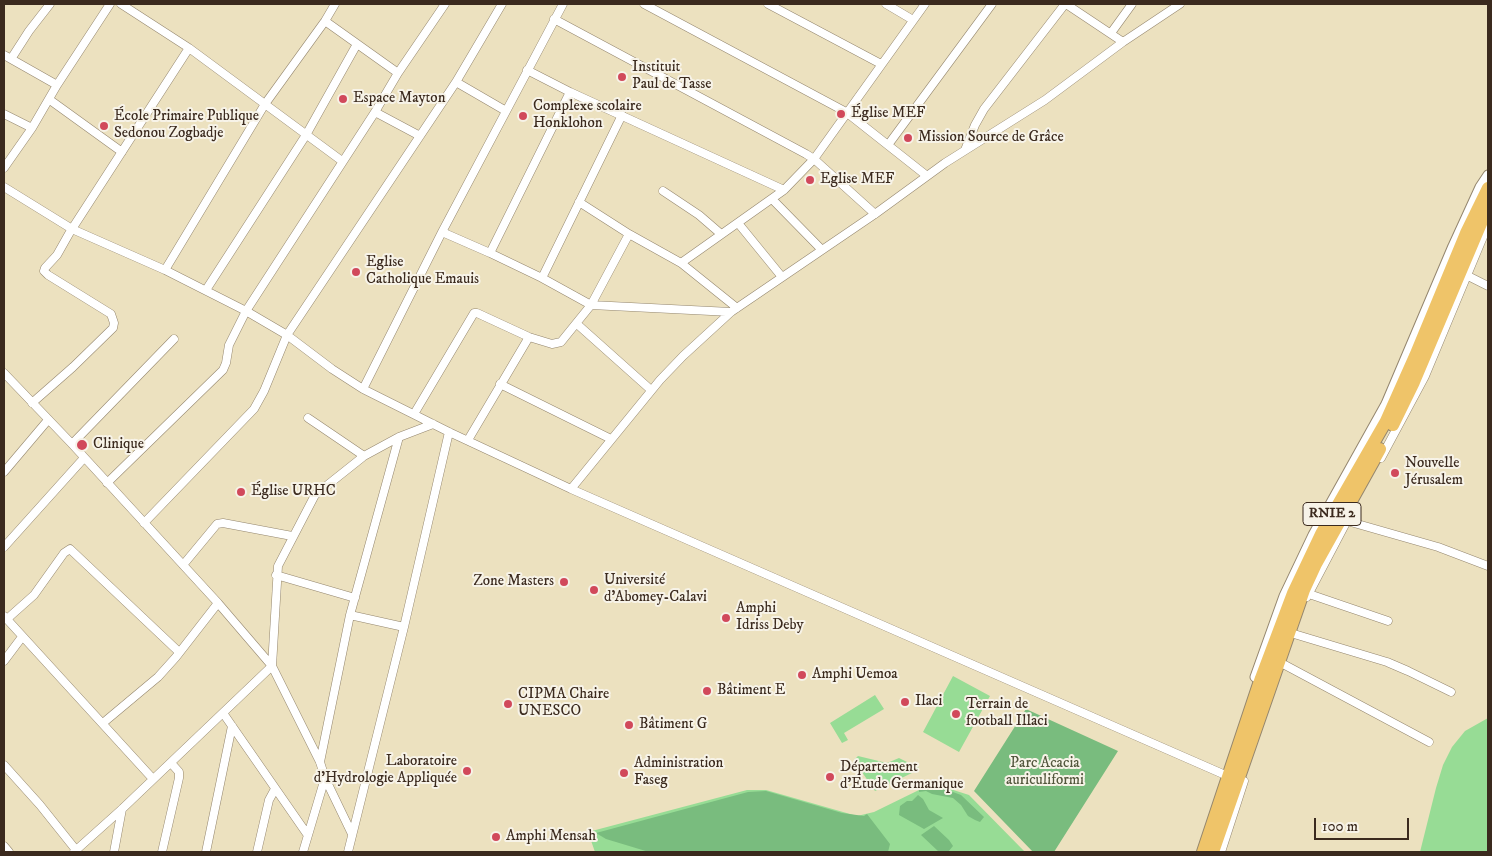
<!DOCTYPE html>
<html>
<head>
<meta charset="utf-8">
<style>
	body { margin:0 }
	#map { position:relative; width:1492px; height:856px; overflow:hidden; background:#ece1bf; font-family:"IM FELL DW Pica",serif }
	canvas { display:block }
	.frame { position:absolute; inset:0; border:5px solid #3b2a1e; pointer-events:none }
	.scale { position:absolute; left:1314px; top:818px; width:95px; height:22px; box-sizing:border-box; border:2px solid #3b2a1e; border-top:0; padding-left:6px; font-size:15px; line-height:18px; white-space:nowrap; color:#3b2a1e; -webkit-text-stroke:4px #f7f3e8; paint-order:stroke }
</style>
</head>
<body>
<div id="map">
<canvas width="1492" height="856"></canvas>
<div class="frame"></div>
<div class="scale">100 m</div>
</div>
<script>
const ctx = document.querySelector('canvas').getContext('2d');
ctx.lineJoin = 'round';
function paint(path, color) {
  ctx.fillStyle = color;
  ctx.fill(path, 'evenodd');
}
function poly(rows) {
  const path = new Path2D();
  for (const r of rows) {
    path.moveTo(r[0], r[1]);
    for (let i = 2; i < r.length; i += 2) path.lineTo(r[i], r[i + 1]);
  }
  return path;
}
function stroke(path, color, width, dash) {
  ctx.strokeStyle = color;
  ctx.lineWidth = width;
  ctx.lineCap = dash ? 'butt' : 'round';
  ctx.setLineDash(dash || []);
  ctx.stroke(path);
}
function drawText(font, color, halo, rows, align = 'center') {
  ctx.font = font + ' "IM FELL DW Pica",serif';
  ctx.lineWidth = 4;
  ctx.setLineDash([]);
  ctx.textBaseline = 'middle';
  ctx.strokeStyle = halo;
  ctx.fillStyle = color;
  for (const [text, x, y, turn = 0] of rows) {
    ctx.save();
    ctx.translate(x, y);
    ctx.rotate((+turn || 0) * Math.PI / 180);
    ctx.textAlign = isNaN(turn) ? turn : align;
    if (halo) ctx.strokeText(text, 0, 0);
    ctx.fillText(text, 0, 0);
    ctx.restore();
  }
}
const green = poly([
	[953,676,990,696,959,752,923,732],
	[875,695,884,709,844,733,848,740,842,743,830,723],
	[1488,718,1488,852,1420,852,1436,788,1443,765,1452,747,1465,731],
	[858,756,887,763,899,758,919,768,918,770,875,791,855,762,855,759],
	[932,787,944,787,969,795,1025,852,595,852,588,832,747,790,766,790,857,816,874,812,921,789]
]);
const forest = poly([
	[1026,709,1118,751,1054,852,1033,852,974,791],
	[932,787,942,788,961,795,984,817,980,822,975,820,968,816,961,805,953,798,932,794,926,791,919,792,919,790],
	[766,791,842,813,864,816,867,814,890,844,888,852,649,852,606,839,596,833,748,792],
	[918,795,923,799,929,810,943,818,924,829,899,815,900,806,907,801,912,801],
	[934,826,949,840,953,846,948,852,939,852,921,835]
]);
const minor = poly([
	[121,4,189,48,342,161],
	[644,4,846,112,927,176],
	[768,4,881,64],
	[886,4,913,20],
	[1066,4,1123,42],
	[554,19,806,154,814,159,875,214],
	[325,21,398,73],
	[1111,33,1132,4],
	[4,55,57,85],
	[11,59,29,31,50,4],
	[527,70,570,92,784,190],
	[456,82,506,111],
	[50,100,122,152],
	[375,112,420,136],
	[4,114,32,128],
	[888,145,992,4],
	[965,150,975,125,984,109,1065,4],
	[4,168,32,128,57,85,110,4],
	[4,187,72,229,165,270,246,311,287,335,332,369,363,389,449,432,571,489,1223,774],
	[663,191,699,215,721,234],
	[772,199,822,250],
	[579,202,629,234,681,263,737,308],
	[738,223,782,277],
	[442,232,490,253,542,278,591,305,731,312],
	[490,253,570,92],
	[681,263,784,190,814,159,925,4],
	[165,270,265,104,325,21,335,4],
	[1466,275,1488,286],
	[542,278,622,115],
	[206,290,306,135,357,44],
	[577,324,651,390],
	[4,373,72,444,218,603,272,666,320,762,325,778,352,834],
	[500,384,611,439],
	[363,389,442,232,563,4],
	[32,403,73,367,113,328,114,323,111,314,48,275,44,271,45,268,57,255,70,232,189,48],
	[414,414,474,313,477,313,529,337,552,344,561,342,591,305,629,234],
	[308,418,364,456],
	[468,440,529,337],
	[72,444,174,339],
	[1381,458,1425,376,1488,225],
	[4,472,48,420],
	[107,483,223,370,226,363,229,345,246,311,375,112,398,73,445,4],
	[571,489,660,380,683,356,731,312,875,214,945,163,1045,100,1123,42,1180,4],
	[1347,521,1438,547,1488,566],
	[144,523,254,409,264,391,287,335,456,82,502,4],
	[4,547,84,458],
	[183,565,217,524,223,523,292,536],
	[276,575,355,598],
	[1309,594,1388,621],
	[1307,597,1348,519],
	[350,615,404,627],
	[4,616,153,779],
	[7,619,34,595,64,553,70,549,179,652],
	[1294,634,1387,662,1408,671,1451,692],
	[4,661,22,637],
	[1283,664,1429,742],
	[223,713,307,834],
	[103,723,158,677,176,657,218,603],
	[320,762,350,615,399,437],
	[4,765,40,805,76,850],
	[4,846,9,852],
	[74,852,122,809,272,666,278,566,315,495,364,456,399,437,433,424],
	[114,852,122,809],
	[162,852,179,778,179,772,171,763],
	[206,852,232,726],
	[257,852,269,800,275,789],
	[303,852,325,778],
	[348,852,404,627,449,432],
	[1221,852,1244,781]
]);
const tertiary = poly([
	[1255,677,1284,596,1313,535,1386,404,1453,246,1480,187,1488,175]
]);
const trunk = poly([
	[1393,425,1414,382,1488,207],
	[1203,852,1261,678,1293,593,1321,534,1386,421,1415,356,1466,233,1488,188],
	[1213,852,1304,590,1316,564,1380,449]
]);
const markers = [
	[622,77,5,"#d1495b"],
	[343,99,5,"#d1495b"],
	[841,114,5,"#d1495b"],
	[523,116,5,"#d1495b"],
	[104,126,5,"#d1495b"],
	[908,138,5,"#d1495b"],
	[810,180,5,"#d1495b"],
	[356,272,5,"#d1495b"],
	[82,445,6,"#d1495b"],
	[1395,473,5,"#d1495b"],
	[241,492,5,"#d1495b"],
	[564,582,5,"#d1495b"],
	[594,590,5,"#d1495b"],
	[726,618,5,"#d1495b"],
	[802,675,5,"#d1495b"],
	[707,691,5,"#d1495b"],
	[905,702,5,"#d1495b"],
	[508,704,5,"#d1495b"],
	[956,714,5,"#d1495b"],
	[629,725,5,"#d1495b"],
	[467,771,5,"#d1495b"],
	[624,773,5,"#d1495b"],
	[830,777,5,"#d1495b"],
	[496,837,5,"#d1495b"]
];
const shields = [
	[1332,514,58]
];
const shieldNames = [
	["RNIE 2",1332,514]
];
const poiNames = [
	["Instituit",632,68],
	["Paul de Tasse",632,85],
	["Espace Mayton",353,99],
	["Complexe scolaire",533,107],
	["Honklohon",533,124],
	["Église MEF",851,114],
	["École Primaire Publique",114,117],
	["Sedonou Zogbadje",114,134],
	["Mission Source de Grâce",918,138],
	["Eglise MEF",820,180],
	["Eglise",366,263],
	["Catholique Emauis",366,280],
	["Clinique",93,445],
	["Nouvelle",1405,464],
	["Jérusalem",1405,481],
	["Église URHC",251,492],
	["Université",604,581],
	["d'Abomey-Calavi",604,598],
	["Zone Masters",554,582,"right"],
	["Amphi",736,609],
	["Idriss Deby",736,626],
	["Amphi Uemoa",812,675],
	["Bâtiment E",717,691],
	["CIPMA Chaire",518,695],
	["UNESCO",518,712],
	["Ilaci",915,702],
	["Terrain de",966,705],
	["football Illaci",966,722],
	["Bâtiment G",639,725],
	["Laboratoire",457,762,"right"],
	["d'Hydrologie Appliquée",457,779,"right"],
	["Administration",634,764],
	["Faseg",634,781],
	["Département",840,768],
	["d'Etude Germanique",840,785],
	["Amphi Mensah",506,837]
];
const parkNames = [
	["Parc Acacia",1045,764],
	["auriculiformi",1045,781]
];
paint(green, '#97dc95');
paint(forest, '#79bc7e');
stroke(minor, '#94866e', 9);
stroke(tertiary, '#94866e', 11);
stroke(trunk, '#94866e', 14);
stroke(minor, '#fff', 8);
stroke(tertiary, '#fff', 9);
stroke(trunk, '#efc469', 12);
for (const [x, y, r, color] of markers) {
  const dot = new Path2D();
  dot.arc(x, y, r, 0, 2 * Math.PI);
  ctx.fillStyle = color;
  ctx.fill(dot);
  stroke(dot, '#f7f3e8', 2);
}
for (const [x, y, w] of shields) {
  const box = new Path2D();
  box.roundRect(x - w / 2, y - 11.5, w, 23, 4);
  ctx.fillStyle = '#f7f3e8';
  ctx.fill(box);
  stroke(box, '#3b2a1e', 1);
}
drawText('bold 14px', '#3b2a1e', null, shieldNames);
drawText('15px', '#3b2a1e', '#f7f3e8', poiNames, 'left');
drawText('15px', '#52563c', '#f7f3e8', parkNames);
</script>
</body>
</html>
